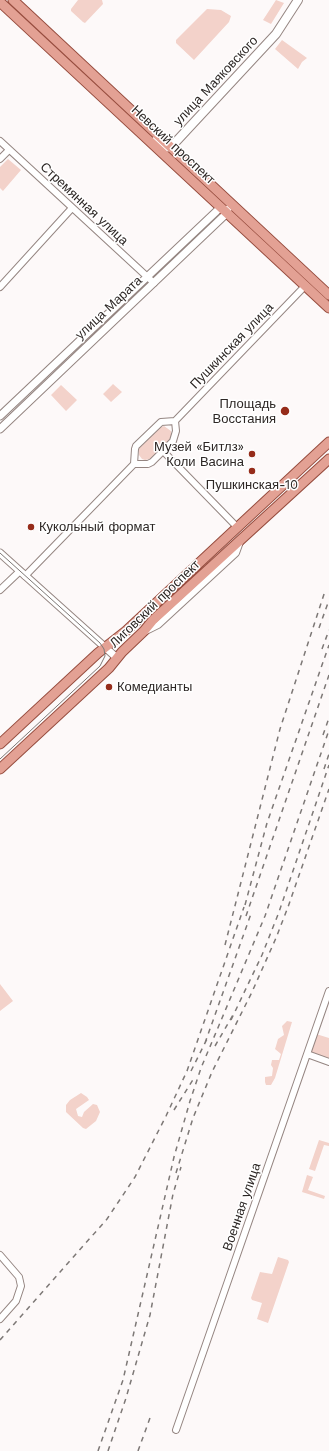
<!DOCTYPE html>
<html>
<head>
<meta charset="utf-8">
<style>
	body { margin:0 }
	canvas { display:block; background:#fdf9f9 }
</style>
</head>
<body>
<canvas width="329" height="1451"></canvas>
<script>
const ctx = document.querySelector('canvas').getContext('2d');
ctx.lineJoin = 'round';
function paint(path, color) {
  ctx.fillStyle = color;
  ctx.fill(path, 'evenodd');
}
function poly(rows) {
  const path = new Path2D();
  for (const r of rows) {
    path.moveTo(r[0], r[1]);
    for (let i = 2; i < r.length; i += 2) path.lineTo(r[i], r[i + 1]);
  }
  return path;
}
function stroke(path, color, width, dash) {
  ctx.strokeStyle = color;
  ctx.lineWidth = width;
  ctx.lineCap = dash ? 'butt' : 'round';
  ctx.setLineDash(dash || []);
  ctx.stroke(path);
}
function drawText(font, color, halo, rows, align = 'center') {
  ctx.font = font + ' "Work Sans",sans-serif';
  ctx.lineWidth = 3;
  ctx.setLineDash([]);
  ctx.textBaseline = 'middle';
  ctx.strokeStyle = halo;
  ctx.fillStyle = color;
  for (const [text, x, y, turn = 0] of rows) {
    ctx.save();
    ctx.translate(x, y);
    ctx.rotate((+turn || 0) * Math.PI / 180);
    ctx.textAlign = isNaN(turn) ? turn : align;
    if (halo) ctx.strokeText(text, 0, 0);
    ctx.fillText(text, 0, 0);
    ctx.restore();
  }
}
const green = poly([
	[78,0,102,0,103,4,85,23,83,22,71,11,71,9],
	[276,0,284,3,271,24,263,20],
	[207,9,221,10,231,16,229,22,194,60,176,43,176,40],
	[282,40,307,58,302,62,298,69,275,49],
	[8,159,21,170,3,191,0,188,0,167],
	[113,384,122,392,111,402,103,394],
	[61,385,77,400,66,411,51,395],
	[164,426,171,431,171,437,170,440,150,459,145,460,142,459,139,455,139,448,159,428],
	[0,984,13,1001,0,1011],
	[287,1021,292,1022,275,1078,271,1085,266,1085,265,1082,265,1077,272,1076,273,1068,271,1065,272,1060,279,1060,281,1054,275,1049,276,1046,278,1039,284,1035,282,1026],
	[316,1034,329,1038,329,1059,309,1052],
	[81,1093,87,1097,89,1100,76,1109,78,1116,82,1117,84,1112,93,1104,97,1105,100,1112,96,1121,86,1129,83,1128,66,1112,66,1105,70,1100],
	[319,1140,329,1143,329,1146,324,1145,315,1171,309,1169],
	[307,1175,313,1177,308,1190,325,1196,324,1199,302,1192],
	[278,1257,288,1260,289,1262,268,1323,257,1319,262,1303,252,1300,251,1298,260,1272,272,1274]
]);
const minor = poly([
	[0,141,154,283],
	[0,159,9,150],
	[0,287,72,208],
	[163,451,237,527],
	[134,464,148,464,152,462,173,441,176,431,175,421],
	[25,576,134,464,135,449,136,446,161,422,175,421,305,286],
	[0,590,20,571],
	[146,631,158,625,236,553,240,542],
	[307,1054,329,1062],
	[0,1255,19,1277,21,1286,16,1301,0,1319],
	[176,1430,329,991]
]);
const tertiary = poly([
	[0,416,221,207],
	[0,429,227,213,228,209],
	[0,553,117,658]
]);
const secondary = poly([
	[155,141,162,148,171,147,276,34,298,0]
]);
const primary = poly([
	[13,0,329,295],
	[0,2,329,308],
	[0,744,98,653,126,631,329,442],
	[0,769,109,668,122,652,144,631,153,620,329,459]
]);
const tram = poly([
	[0,553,100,643,104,649,105,656,100,666,0,759]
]);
const rail = poly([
	[319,628,329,600],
	[322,649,329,630],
	[323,735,329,718],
	[324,769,329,754],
	[245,905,267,823,329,645],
	[246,916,329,675],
	[225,945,280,729,325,591],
	[231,1020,262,955,279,912,329,765],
	[205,1043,252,911],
	[215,1046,233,1015],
	[191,1071,207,1039],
	[174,1110,194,1078],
	[176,1173,193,1118,212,1072,252,992,276,938,288,907,329,789],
	[0,1340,107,1219,135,1177,166,1116,187,1071,244,907],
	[98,1451,123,1380,174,1157,190,1101,201,1068,265,916,329,730],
	[108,1451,126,1398,150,1315,173,1194,181,1167],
	[138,1451,150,1418]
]);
const markers = [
	[285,411,5,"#962c1a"],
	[252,454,4,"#962c1a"],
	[252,471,4,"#962c1a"],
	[31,527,4,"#962c1a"],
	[109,687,4,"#962c1a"]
];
const streetNames = [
	["улица Маяковского",216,81,-47],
	["Невский проспект",173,145,43],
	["Стремянная улица",84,204,43],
	["улица Марата",109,308,-43],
	["Пушкинская улица",232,346,-46],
	["Лиговский проспект",155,604,-44],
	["Военная улица",242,1207,-71]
];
const poiNames = [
	["Площадь",276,404],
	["Восстания",276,419],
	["Музей «Битлз»",244,447],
	["Коли Васина",244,462],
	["Пушкинская-10",252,485,"center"],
	["Кукольный формат",39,527,"left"],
	["Комедианты",117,687,"left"]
];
paint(green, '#f3d2ca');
stroke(minor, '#958682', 8);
stroke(tertiary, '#958682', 9);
stroke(secondary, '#958682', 10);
stroke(primary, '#974d3f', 11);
stroke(minor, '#fff', 6);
stroke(tertiary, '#fff', 7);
stroke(secondary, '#fff', 8);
stroke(primary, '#e3a194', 9);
stroke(tram, '#7d7876', 1);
stroke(rail, '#7d7876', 1.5, [5, 5]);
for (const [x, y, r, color] of markers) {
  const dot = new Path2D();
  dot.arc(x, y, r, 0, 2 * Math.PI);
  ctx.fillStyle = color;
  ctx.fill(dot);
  stroke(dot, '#fff', 1.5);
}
drawText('13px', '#2d2725', '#fff', streetNames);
drawText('13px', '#2d2725', '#fff', poiNames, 'right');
</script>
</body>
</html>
